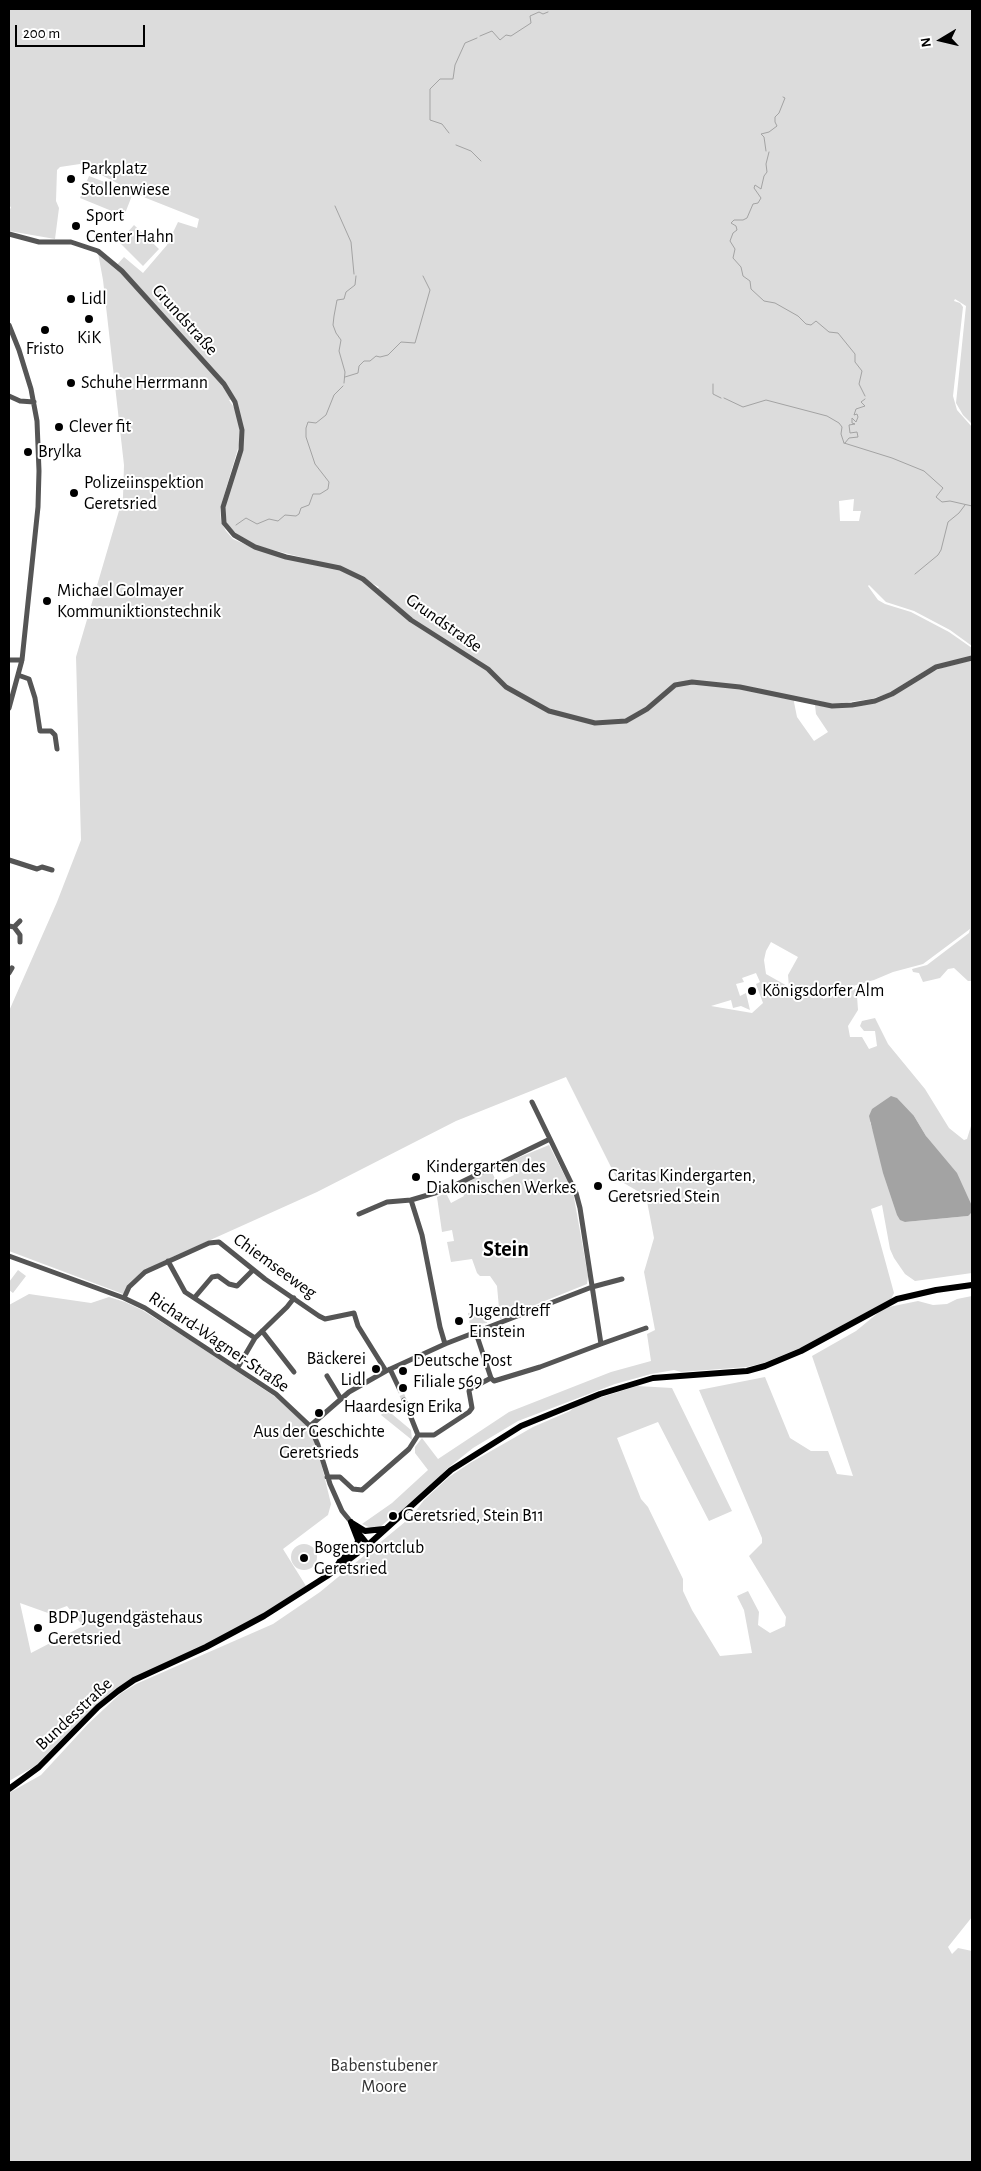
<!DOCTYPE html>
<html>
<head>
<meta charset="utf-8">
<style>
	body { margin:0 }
	#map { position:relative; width:981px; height:2171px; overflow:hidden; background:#fff; font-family:"Alegreya Sans",sans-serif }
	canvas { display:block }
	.frame { position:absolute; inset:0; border:10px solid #000; pointer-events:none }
	.north { position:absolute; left:916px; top:15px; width:50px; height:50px; -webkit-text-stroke:4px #fff; paint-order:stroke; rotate:261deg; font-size:14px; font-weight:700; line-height:20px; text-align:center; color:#000 }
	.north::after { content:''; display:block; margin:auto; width:18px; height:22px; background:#000; clip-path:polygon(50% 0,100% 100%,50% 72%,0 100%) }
	.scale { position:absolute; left:15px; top:25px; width:130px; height:22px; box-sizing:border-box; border:2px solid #000; border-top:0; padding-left:6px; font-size:15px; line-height:18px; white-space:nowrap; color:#000; -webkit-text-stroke:4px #fff; paint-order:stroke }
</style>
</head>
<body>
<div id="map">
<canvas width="981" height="2171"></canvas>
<div class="frame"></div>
<div class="north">N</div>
<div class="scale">200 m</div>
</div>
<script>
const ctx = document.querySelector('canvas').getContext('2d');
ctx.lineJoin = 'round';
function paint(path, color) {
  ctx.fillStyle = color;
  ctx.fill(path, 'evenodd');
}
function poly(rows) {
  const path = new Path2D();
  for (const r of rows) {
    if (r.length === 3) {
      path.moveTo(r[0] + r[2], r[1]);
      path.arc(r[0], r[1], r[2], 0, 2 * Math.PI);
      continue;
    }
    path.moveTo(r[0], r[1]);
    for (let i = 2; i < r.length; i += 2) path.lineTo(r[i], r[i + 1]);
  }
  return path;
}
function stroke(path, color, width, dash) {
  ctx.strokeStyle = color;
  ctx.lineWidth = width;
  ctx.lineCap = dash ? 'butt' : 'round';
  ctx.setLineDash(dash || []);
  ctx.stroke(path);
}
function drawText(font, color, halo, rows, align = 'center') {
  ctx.font = font + ' "Alegreya Sans",sans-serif';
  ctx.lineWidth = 4;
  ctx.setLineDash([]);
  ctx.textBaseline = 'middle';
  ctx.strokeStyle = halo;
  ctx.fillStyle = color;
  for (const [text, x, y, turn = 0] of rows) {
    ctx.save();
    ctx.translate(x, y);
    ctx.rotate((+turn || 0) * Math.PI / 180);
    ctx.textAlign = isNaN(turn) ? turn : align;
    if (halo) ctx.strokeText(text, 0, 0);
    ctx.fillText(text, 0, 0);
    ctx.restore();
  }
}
const green = poly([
	[9,9,972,9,972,424,963,415,956,403,966,306,955,299,954,301,960,303,963,307,953,396,957,410,972,427,972,646,950,630,914,611,886,602,869,585,868,586,878,600,885,604,911,612,949,632,972,648,972,657,928,669,887,694,871,699,834,704,795,697,794,702,797,717,814,741,828,732,816,714,815,705,827,707,867,704,941,668,972,660,972,981,968,981,954,968,948,969,940,978,923,982,919,973,913,972,912,969,927,965,969,933,970,929,923,964,893,972,874,980,842,989,823,997,823,999,864,986,865,991,857,996,858,1010,848,1026,850,1037,862,1037,869,1049,877,1046,875,1031,864,1031,860,1026,862,1021,875,1018,888,1044,925,1089,949,1128,964,1140,967,1139,971,1126,972,1128,972,1273,915,1281,905,1274,894,1258,890,1249,882,1205,871,1209,894,1293,891,1299,800,1348,764,1363,747,1367,681,1372,674,1370,651,1374,615,1384,518,1421,473,1448,448,1468,415,1502,393,1516,380,1527,371,1528,362,1524,392,1503,428,1470,415,1453,415,1447,422,1438,438,1459,509,1412,611,1372,651,1361,647,1334,655,1330,644,1272,654,1238,646,1196,617,1179,566,1077,456,1121,317,1192,157,1264,123,1294,9,1251,9,1011,57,902,81,840,76,657,123,497,124,465,103,280,98,253,115,267,124,257,143,273,167,245,178,222,197,228,199,219,146,198,80,164,60,167,57,170,56,201,59,208,55,239,9,231,9,212,11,207,9,206],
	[234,399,243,425,238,464,225,504,226,522,239,537,257,546,344,568,379,587,377,590,353,575,336,568,258,550,233,539,226,531,221,522,220,509,239,445,240,426,235,409,229,400],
	[854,499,853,511,861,511,859,521,840,521,839,501],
	[771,942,798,957,788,975,789,987,766,974,764,960,766,951],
	[756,973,760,982,756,984,763,1003,752,1013,711,1006,731,1000,733,1008,741,1006,750,1010,746,993,740,996,736,984,744,982,742,978],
	[914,1116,926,1136,968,1216,905,1222,870,1122],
	[89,176,133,193,124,216,80,198],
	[134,225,159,249,143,266,119,242],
	[549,1145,573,1192,588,1276,587,1284,500,1319,497,1286,490,1276,480,1276,477,1273,472,1259,451,1262,447,1242,454,1241,452,1230,442,1232,437,1197,446,1193,451,1203,464,1196,460,1186,491,1170,497,1183,514,1175,508,1162],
	[18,1270,26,1276,13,1293,9,1290,9,1282],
	[29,1294,91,1303,109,1297,125,1302,142,1310,188,1339,277,1398,308,1427,317,1446,331,1504,328,1515,283,1549,306,1586,262,1614,205,1645,133,1679,37,1765,9,1781,9,1305],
	[20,1603,48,1613,67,1606,83,1626,31,1653],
	[972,1296,972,1886,971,1888,972,1917,948,1947,952,1954,958,1948,972,1951,972,2162,9,2162,9,1793,41,1775,88,1724,120,1694,136,1684,273,1624,320,1592,411,1517,424,1500,449,1477,470,1463,533,1427,570,1411,577,1405,637,1386,672,1388,732,1511,709,1521,658,1422,617,1438,641,1499,648,1507,683,1579,683,1591,692,1610,720,1656,752,1653,744,1610,737,1596,748,1591,759,1612,758,1625,770,1633,785,1626,786,1617,749,1556,762,1543,762,1538,699,1390,765,1377,790,1438,811,1451,828,1451,837,1474,853,1476,812,1356,856,1331,884,1308,918,1301,933,1305,947,1304,957,1299],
	[485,1311,487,1323,470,1325,468,1313],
	[386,1409,411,1430,412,1440,381,1415],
	[304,1557,13]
]);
const water = poly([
	[891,1096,897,1098,914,1116,926,1136,957,1173,972,1206,971,1213,968,1216,905,1222,900,1220,897,1215,883,1173,869,1116,872,1109]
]);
const stream = poly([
	[480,36,492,31,500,40,506,35,511,36,531,23,530,16,539,12,543,14,548,12],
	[449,133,442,124,430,120,430,89,440,79,453,79,455,65,465,43,477,38],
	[456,145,471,151,481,161],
	[766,151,764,137,761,134,769,132,777,126,775,122,775,117,779,113,785,98,783,97],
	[769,152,766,164,767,172,764,176,761,189,755,185,754,188,761,198,758,203,753,204,747,218,743,220,734,220,731,223,736,226,737,230,733,233,730,241,735,249,733,258,741,267,743,276,750,281,751,289,764,301,775,303,798,316,806,324,811,325,816,321,829,332,838,333,855,354,855,362,862,371,859,384,865,396],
	[335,206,351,242,354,274],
	[345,377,358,373,359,366,364,361,370,361,376,356,380,357,388,355,401,342,415,343,430,290,423,276],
	[344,383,345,372,339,351,341,340,336,333,333,325,334,316,337,300,344,299,346,292,355,285,356,276],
	[713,384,713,394,721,398],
	[724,398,743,407,766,400,827,416,839,423,842,427,841,434,844,443],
	[844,443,892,458,924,471,943,488,936,497,942,502,950,501,972,506],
	[845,443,849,438,858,437,857,432,850,433,849,425,855,424,852,423,852,418,856,422,858,417,857,414,854,415,856,409,865,406,861,402,865,399],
	[236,525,246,518,257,524,269,519,278,521,285,515,296,516,299,514,301,508,309,505,313,494,320,494,328,489,329,482,315,464,306,437,306,428,308,422,316,423,326,415,334,395,343,386],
	[915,574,938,555,941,550,948,522,959,513,965,505]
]);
const minorTunnel = poly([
	[399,1388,404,1400]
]);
const minor = poly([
	[9,234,39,242,71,242,98,251,122,271,224,384,235,402,242,430,241,450,223,507,224,523,234,535,255,547,286,557,340,568,363,579,411,620,488,669,506,687,549,711,595,723,626,721,647,709,675,685,692,682,740,687,832,706,852,705,875,701,892,694,936,667,972,658],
	[9,325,19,350,31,389,37,421,39,471,38,507,22,660,9,708],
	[9,396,20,401,34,402],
	[9,660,22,660],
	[18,675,29,679,35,698,40,731,51,731,55,735,57,749],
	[9,860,37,869,42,867,52,870],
	[9,926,14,927,20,921],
	[14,927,20,935,20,942],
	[9,973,12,968],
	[532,1102,550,1139],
	[411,1200,422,1235,440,1327,445,1344],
	[359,1214,387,1202,411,1200,445,1190,550,1139,576,1193,580,1208,601,1344,540,1367,494,1381,491,1378,476,1333],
	[9,1256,124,1298,145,1308,276,1394,310,1426,318,1445,330,1484,342,1511,351,1522],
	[168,1261,185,1292,255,1338],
	[195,1297,212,1277,218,1276,229,1284,237,1286,253,1270],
	[124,1298,129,1287,145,1272,209,1243,219,1242,265,1279,319,1316,325,1319,354,1313,358,1326,386,1371],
	[262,1331,294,1372],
	[601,1344,646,1328],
	[238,1367,255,1338,287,1307,294,1298],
	[390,1369,399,1388],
	[327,1376,341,1399],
	[404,1400,418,1435],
	[310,1426,349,1392,386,1371,445,1344,592,1287,622,1279],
	[418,1435,434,1435,469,1412,472,1408,469,1391,470,1389,491,1378],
	[327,1477,340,1477,353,1489,362,1490,409,1449,418,1435]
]);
const major = poly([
	[352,1523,365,1531,384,1529],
	[356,1530,368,1545],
	[335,1569,340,1561,357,1546,358,1540,351,1522],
	[9,1789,39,1767,98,1707,118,1691,134,1680,206,1647,264,1616,327,1576,368,1545,451,1470,521,1426,600,1394,653,1378,747,1371,765,1366,801,1351,897,1299,936,1290,972,1285]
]);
const markers = [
	[71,179,5,"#000"],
	[76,226,5,"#000"],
	[71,299,5,"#000"],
	[89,319,5,"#000"],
	[45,330,5,"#000"],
	[71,383,5,"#000"],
	[59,427,5,"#000"],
	[28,452,5,"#000"],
	[74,493,5,"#000"],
	[47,601,5,"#000"],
	[752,991,5,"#000"],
	[416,1177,5,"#000"],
	[598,1186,5,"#000"],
	[459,1321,5,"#000"],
	[376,1369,5,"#000"],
	[403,1371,5,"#000"],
	[403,1388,5,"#000"],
	[319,1413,5,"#000"],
	[393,1516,5,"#000"],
	[304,1558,5,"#000"],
	[38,1628,5,"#000"]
];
const poiNames = [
	["Parkplatz",81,169],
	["Stollenwiese",81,190],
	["Sport",86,216],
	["Center Hahn",86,237],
	["Lidl",81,299],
	["KiK",89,338,"center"],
	["Fristo",45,349,"center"],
	["Schuhe Herrmann",81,383],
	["Clever fit",69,427],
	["Brylka",38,452],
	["Polizeiinspektion",84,483],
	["Geretsried",84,504],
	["Michael Golmayer",57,591],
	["Kommuniktionstechnik",57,612],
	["Königsdorfer Alm",762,991],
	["Kindergarten des",426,1167],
	["Diakonischen Werkes",426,1188],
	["Caritas Kindergarten,",608,1176],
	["Geretsried Stein",608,1197],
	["Jugendtreff",469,1311],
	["Einstein",469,1332],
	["Bäckerei",366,1359,"right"],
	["Lidl",366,1380,"right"],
	["Deutsche Post",413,1361],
	["Filiale 569",413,1382],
	["Haardesign Erika",403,1407,"center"],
	["Aus der Geschichte",319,1432,"center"],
	["Geretsrieds",319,1453,"center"],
	["Geretsried, Stein B11",403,1516],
	["Bogensportclub",314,1548],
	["Geretsried",314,1569],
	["BDP Jugendgästehaus",48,1618],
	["Geretsried",48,1639]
];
const streetNames = [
	["Grundstraße",185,320,48],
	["Grundstraße",444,623,35],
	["Chiemseeweg",275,1266,36],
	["Richard-Wagner-Straße",219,1342,34],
	["Bundesstraße",74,1714,-43]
];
const parkNames = [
	["Babenstubener",384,2066],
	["Moore",384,2087]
];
const districtNames = [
	["Stein",506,1249]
];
paint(green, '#dcdcdc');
paint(water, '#a3a3a3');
stroke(stream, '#a3a3a3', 1);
stroke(minorTunnel, '#d9d9d9', 5, [5, 2.5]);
stroke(minor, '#555', 5);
stroke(major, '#000', 6);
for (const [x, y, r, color] of markers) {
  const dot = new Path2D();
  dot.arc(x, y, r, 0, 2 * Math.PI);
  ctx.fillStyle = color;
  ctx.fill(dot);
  stroke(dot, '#fff', 2);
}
drawText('18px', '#000', '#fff', poiNames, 'left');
drawText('18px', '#000', '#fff', streetNames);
drawText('18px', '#333', '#fff', parkNames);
drawText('bold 22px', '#000', '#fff', districtNames);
</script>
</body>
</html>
